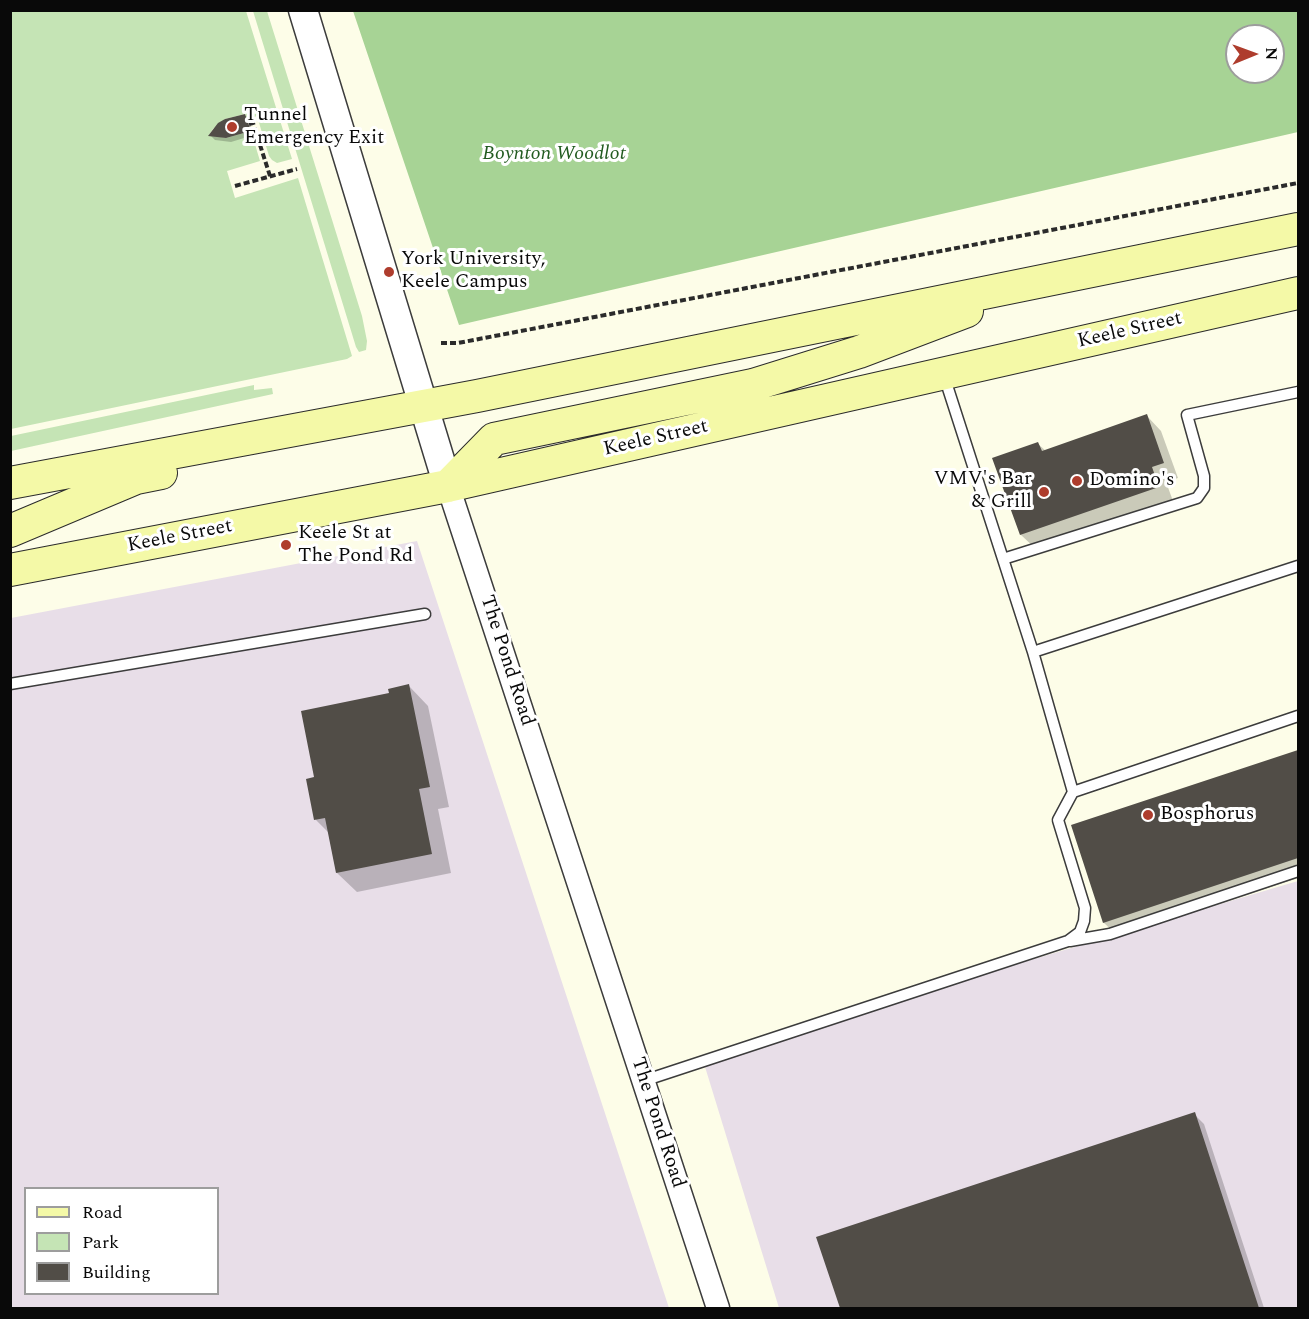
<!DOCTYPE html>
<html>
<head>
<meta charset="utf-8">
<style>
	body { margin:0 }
	#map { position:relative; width:1309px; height:1319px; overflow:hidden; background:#fdfde8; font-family:Spectral,serif }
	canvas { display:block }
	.frame { position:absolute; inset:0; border:12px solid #090909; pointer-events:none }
	.legend { position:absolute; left:24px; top:1187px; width:195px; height:108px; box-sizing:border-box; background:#fff; border:2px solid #9d9d9d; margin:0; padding:8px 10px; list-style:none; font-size:18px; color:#090909 }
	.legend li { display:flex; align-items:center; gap:12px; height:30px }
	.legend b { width:30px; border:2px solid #9d9d9d }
	.north { position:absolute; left:1225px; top:24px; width:60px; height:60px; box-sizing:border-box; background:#fff; border:2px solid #9d9d9d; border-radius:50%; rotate:89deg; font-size:16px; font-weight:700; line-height:24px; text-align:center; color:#090909 }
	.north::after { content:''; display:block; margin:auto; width:21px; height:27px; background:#ae3d2d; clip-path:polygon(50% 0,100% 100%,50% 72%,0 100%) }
</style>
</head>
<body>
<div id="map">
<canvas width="1309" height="1319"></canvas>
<div class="frame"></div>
<ul class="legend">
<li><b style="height:8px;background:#f4f9a7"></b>Road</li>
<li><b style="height:16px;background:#c5e4b5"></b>Park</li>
<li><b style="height:16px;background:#514d47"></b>Building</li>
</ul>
<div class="north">N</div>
</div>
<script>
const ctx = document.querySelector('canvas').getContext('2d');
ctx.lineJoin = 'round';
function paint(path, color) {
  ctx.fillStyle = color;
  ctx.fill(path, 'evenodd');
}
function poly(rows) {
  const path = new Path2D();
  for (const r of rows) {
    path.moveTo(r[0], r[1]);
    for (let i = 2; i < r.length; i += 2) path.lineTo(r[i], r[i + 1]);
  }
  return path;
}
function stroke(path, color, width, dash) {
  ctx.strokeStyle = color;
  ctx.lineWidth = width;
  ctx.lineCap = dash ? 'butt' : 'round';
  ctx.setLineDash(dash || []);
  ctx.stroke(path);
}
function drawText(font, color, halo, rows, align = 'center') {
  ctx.font = font + ' Spectral,serif';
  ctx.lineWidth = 6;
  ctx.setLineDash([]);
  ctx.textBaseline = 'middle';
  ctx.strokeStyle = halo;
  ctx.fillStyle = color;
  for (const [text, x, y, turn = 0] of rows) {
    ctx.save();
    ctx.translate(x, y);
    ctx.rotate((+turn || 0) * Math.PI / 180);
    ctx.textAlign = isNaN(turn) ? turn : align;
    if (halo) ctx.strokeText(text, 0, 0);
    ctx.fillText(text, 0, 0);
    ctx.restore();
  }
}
const industrial = poly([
	[417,541,669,1308,11,1308,11,618],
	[26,1188,218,1188,218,1294,26,1294],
	[1298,881,1298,1308,779,1308,702,1057]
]);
const green = poly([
	[11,11,246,11,292,159,277,163,272,160,269,156,257,116,247,119,245,114,225,119,213,129,209,135,226,138,251,131,260,161,227,171,235,198,298,178,352,356,347,359,11,429],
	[253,11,267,11,362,316,367,341,366,350,359,352,356,347],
	[254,385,254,390,272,388,273,394,11,451,11,436]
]);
const forest = poly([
	[353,11,1298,11,1298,132,459,325],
	[1237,36,1273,36,1273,72,1237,72]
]);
const shadow = poly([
	[245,115,249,120,254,135,231,142,215,140,210,135],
	[1147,416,1161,431,1178,478,1166,482,1173,501,1036,549,1021,535,1038,444,1046,451],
	[409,686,428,706,449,807,438,809,451,873,357,892,337,873,329,833,316,820,308,780,316,778,391,695],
	[1298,751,1298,878,1119,937,1104,923,1072,826],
	[1194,1114,1204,1124,1264,1308,841,1308,818,1238]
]);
const building = poly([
	[245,114,251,131,226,138,208,136,218,123,225,119],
	[1147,414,1164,463,1152,467,1159,487,1020,535,992,458,1038,442,1042,451],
	[409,684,430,787,419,789,432,854,336,873,325,818,314,820,306,779,314,777,301,711,389,693,388,689],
	[1298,750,1298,858,1103,923,1071,825],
	[1195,1112,1259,1308,840,1308,816,1237]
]);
const path = poly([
	[249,124,253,123,270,176],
	[235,186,297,169],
	[441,343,458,343,1298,183]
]);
const service = poly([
	[1003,559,1197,498,1204,488,1204,476,1187,415,1298,392],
	[1033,652,1298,566],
	[10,684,425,614],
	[1073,792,1298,716],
	[1070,941,1110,934,1298,871],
	[643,1081,1068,941,1080,932,1084,921,1085,908,1058,820,1073,792,1033,652,944,376]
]);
const minor = poly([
	[448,486,718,1308]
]);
const tertiary = poly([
	[303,10,448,486]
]);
const secondary = poly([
	[10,483,477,396,1298,229],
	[448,486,494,439,753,385,859,352,967,311],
	[10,531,136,478,161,473],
	[10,570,448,486,1298,293]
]);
const markers = [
	[232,127,6,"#ae3d2d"],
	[389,272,6,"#ae3d2d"],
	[1077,481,6,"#ae3d2d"],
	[1044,492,6,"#ae3d2d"],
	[286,545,6,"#ae3d2d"],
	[1148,815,6,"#ae3d2d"]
];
const poiNames = [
	["Tunnel",244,116],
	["Emergency Exit",244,139],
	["York University,",401,260],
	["Keele Campus",401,283],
	["VMV's Bar",1032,480,"right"],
	["& Grill",1032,503,"right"],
	["Domino's",1089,481],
	["Keele St at",298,534],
	["The Pond Rd",298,557],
	["Bosphorus",1160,815]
];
const parkNames = [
	["Boynton Woodlot",554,155]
];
const streetNames = [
	["Keele Street",1130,331,-13],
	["Keele Street",656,439,-13],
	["Keele Street",180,537,-11],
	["The Pond Road",506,661,72],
	["The Pond Road",657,1123,72]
];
paint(industrial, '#e8dee8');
paint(green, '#c5e4b5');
paint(forest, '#a7d395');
paint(shadow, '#0003');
paint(building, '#514d47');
stroke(service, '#3c3c3c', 13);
stroke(minor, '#3c3c3c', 25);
stroke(tertiary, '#3c3c3c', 31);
stroke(secondary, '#2b2b2b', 34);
stroke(path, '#2b2b2b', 4, [6, 3]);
stroke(service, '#fff', 10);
stroke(minor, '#fff', 22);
stroke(tertiary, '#fff', 28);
stroke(secondary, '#f4f9a7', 32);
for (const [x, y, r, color] of markers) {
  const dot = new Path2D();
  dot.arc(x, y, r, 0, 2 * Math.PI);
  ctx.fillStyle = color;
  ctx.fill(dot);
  stroke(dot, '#fff', 2);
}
drawText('20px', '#090909', '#fff', poiNames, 'left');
drawText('italic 20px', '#225b20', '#fff', parkNames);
drawText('20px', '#090909', '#fff', streetNames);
</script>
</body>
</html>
